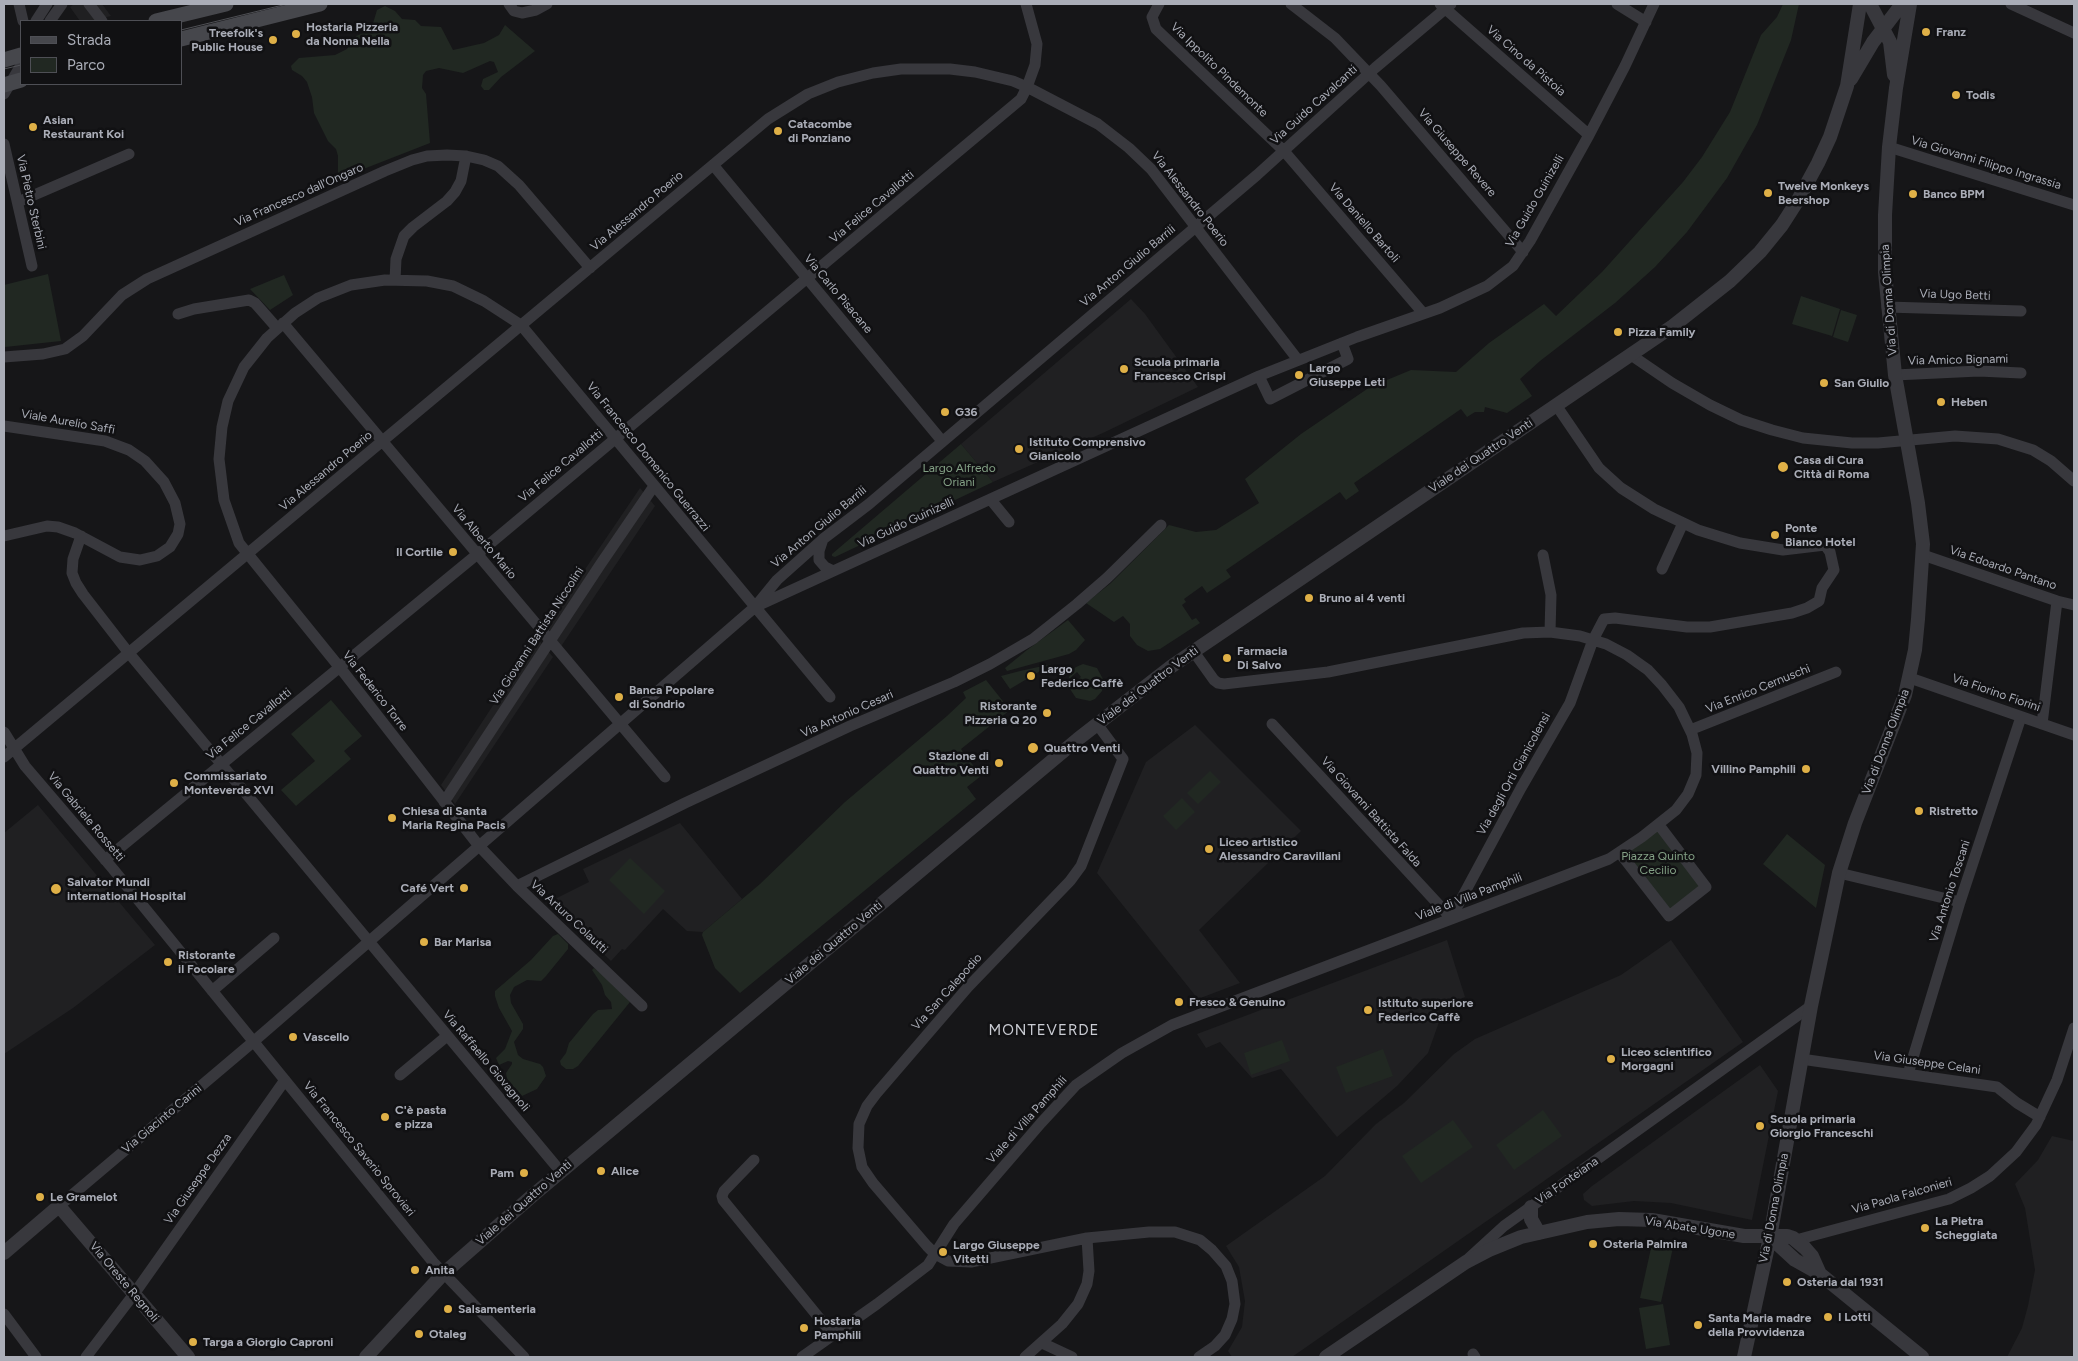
<!DOCTYPE html>
<html>
<head>
<meta charset="utf-8">
<style>
	body { margin:0 }
	#map { position:relative; width:2078px; height:1361px; overflow:hidden; background:#161618; font-family:Figtree,sans-serif }
	canvas { display:block }
	.frame { position:absolute; inset:0; border:5px solid #aaadb7; pointer-events:none }
	.legend { position:absolute; left:20px; top:20px; width:162px; height:65px; box-sizing:border-box; background:#111113; border:1px solid #4e4f55; margin:0; padding:6px 9px; list-style:none; font-size:15px; color:#aaadb7 }
	.legend li { display:flex; align-items:center; gap:10px; height:25px }
	.legend b { width:25px; border:1px solid #4e4f55 }
</style>
</head>
<body>
<div id="map">
<canvas width="2078" height="1361"></canvas>
<div class="frame"></div>
<ul class="legend">
<li><b style="height:6px;background:#46474c"></b>Strada</li>
<li><b style="height:14px;background:#212822"></b>Parco</li>
</ul>
</div>
<script>
const ctx = document.querySelector('canvas').getContext('2d');
ctx.lineJoin = 'round';
function paint(path, color) {
  ctx.fillStyle = color;
  ctx.fill(path, 'evenodd');
}
function poly(rows) {
  const path = new Path2D();
  for (const r of rows) {
    path.moveTo(r[0], r[1]);
    for (let i = 2; i < r.length; i += 2) path.lineTo(r[i], r[i + 1]);
  }
  return path;
}
function stroke(path, color, width, dash) {
  ctx.strokeStyle = color;
  ctx.lineWidth = width;
  ctx.lineCap = dash ? 'butt' : 'round';
  ctx.setLineDash(dash || []);
  ctx.stroke(path);
}
function drawText(font, color, halo, rows, align = 'center') {
  ctx.font = font + ' Figtree,sans-serif';
  ctx.lineWidth = 5;
  ctx.setLineDash([]);
  ctx.textBaseline = 'middle';
  ctx.strokeStyle = halo;
  ctx.fillStyle = color;
  for (const [text, x, y, turn = 0] of rows) {
    ctx.save();
    ctx.translate(x, y);
    ctx.rotate((+turn || 0) * Math.PI / 180);
    ctx.textAlign = isNaN(turn) ? turn : align;
    if (halo) ctx.strokeText(text, 0, 0);
    ctx.fillText(text, 0, 0);
    ctx.restore();
  }
}
const built = poly([
	[74,4,102,4,111,16,90,21,80,21,70,7],
	[1131,299,1145,314,1198,387,1105,432,993,482,961,444],
	[640,488,655,506,560,648,544,630],
	[537,638,553,657,455,804,441,785],
	[1195,725,1301,831,1199,930,1240,983,1198,999,1097,873,1146,762],
	[38,805,155,945,73,1008,4,1054,4,833],
	[680,823,742,899,703,932,687,931,663,909,625,950,622,949,611,961,549,902,589,882,583,869],
	[1447,940,1465,997,1438,1008,1439,1022,1428,1053,1397,1086,1337,1137,1281,1069,1252,1078,1220,1042,1206,1048,1197,1034],
	[1671,940,1743,1042,1292,1357,1232,1357,1228,1351,1242,1327,1245,1301,1239,1267,1226,1246,1325,1176,1376,1124,1404,1103,1454,1054,1475,1039,1621,975],
	[1760,1065,1778,1091,1752,1220,1671,1203,1634,1201,1592,1206,1584,1200,1583,1194,1592,1186],
	[2052,1136,2074,1141,2074,1357,2007,1357,2022,1328,2028,1306,2035,1270,2025,1208,2015,1184,2038,1160]
]);
const green = poly([
	[1783,4,1799,4,1791,40,1757,125,1727,178,1687,232,1655,267,1615,303,1540,361,1520,379,1532,396,1507,413,1485,407,1484,412,1475,412,1467,417,1461,409,1354,483,1359,491,1346,500,1340,492,1226,570,1231,577,1207,593,1202,586,1184,599,1186,602,1182,605,1192,620,1196,618,1200,623,1160,649,1148,651,1137,645,1130,636,1130,624,1123,616,1114,622,1086,603,1111,583,1169,525,1196,532,1216,530,1259,503,1245,479,1301,434,1370,387,1411,370,1456,372,1489,343,1544,304,1556,316,1602,272,1683,182,1702,157,1730,112,1761,35,1777,17],
	[385,6,395,11,402,19,415,20,421,26,441,27,453,50,484,43,499,35,505,25,535,51,501,77,489,90,484,90,481,86,483,79,498,72,494,62,490,61,463,73,439,68,426,71,423,75,422,88,426,94,430,143,343,177,338,172,338,156,336,149,328,141,314,113,312,97,307,82,302,76,292,70,291,66,299,58,335,55,347,49,356,36,371,30,377,10],
	[48,274,61,341,5,347,5,411,4,411,4,285],
	[284,275,293,295,270,310,250,289],
	[1801,296,1840,309,1832,336,1792,324],
	[1841,310,1857,315,1848,342,1833,337],
	[961,444,993,482,835,557,832,556,832,554],
	[1068,620,1085,640,1076,650,1069,654,1007,671,1005,668,1027,650],
	[1052,664,1010,689,1001,676,1020,671],
	[1083,664,1097,668,1104,681,1102,691,1095,699,1090,701,1076,698,1068,686,1081,677,1077,672,1068,680,1071,672,1076,667],
	[986,680,1010,710,961,749,981,776,967,787,976,799,740,993,715,968,702,935,703,932,760,884,845,802,947,716,966,698,963,692],
	[331,700,362,736,344,751,351,759,296,806,281,790,315,761,291,734],
	[1210,771,1221,782,1198,804,1187,793],
	[1182,798,1195,812,1176,830,1163,816],
	[1659,825,1706,887,1669,916,1620,853],
	[1787,834,1825,865,1816,908,1763,864],
	[630,858,665,891,644,914,609,880],
	[558,934,568,944,568,949,546,976,541,981,527,980,514,987,510,995,511,1003,523,1024,523,1029,514,1042,518,1055,523,1059,540,1064,543,1067,546,1076,537,1089,522,1096,507,1079,506,1073,512,1064,512,1062,508,1061,499,1065,496,1058,505,1049,512,1031,499,1008,495,996,495,991,531,960,553,936],
	[594,968,612,982,630,1002,578,1066,573,1069,566,1069,561,1065,560,1061,566,1053,569,1043,593,1014,598,1010,612,1009,611,1002,605,995,602,985,592,970],
	[1282,1040,1290,1061,1251,1075,1244,1053],
	[1383,1049,1393,1076,1346,1093,1336,1067],
	[1543,1110,1562,1136,1514,1170,1496,1145],
	[1453,1120,1473,1147,1421,1183,1402,1156],
	[1653,1239,1674,1243,1661,1302,1640,1298],
	[1663,1304,1670,1345,1646,1349,1639,1308]
]);
const minor = poly([
	[19,4,23,21],
	[89,4,102,21],
	[509,4,514,11,522,13,536,10,547,4],
	[1159,4,1152,17,1156,29,1284,151,1423,313],
	[1291,4,1335,38,1381,86,1523,252],
	[1440,4,1589,135],
	[1617,4,1646,22],
	[2011,4,2074,33],
	[36,21,47,4],
	[50,21,62,4],
	[4,94,21,65],
	[4,144,32,266],
	[1889,147,2074,205],
	[714,166,942,441],
	[18,202,129,154],
	[395,280,396,259,404,236,413,227,447,201,455,192,461,181,466,156],
	[1887,307,2021,311],
	[178,314,194,309,249,300,255,303,277,328],
	[283,323,665,777],
	[1631,355,1672,383,1710,405,1741,420,1772,430,1803,438,1852,443,1878,443,1955,436,1998,439,2033,450,2051,461,2074,481],
	[4,357,43,354,65,349,83,336,122,295,147,279,385,171,412,160,427,156,447,155,466,156,484,160,498,166,519,185,590,268],
	[1895,375,1979,371,2021,373],
	[1259,376,1270,399,1348,359,1342,343],
	[4,426,105,441,129,450,145,461,164,482,175,503,180,524,178,534,170,547,157,556,140,560,120,557,75,533,58,527,47,526,4,536],
	[991,500,1009,522],
	[81,536,73,559,72,573,76,583,83,594,128,652,561,1172],
	[823,539,819,551,819,560,825,567,833,571],
	[1543,555,1551,595,1550,632],
	[1923,555,2057,601,2074,605],
	[1662,569,1683,523],
	[757,606,1259,376,1357,337,1440,308,1487,286,1513,266,1530,241,1589,135,1625,66,1654,4],
	[1910,678,2074,735],
	[1097,724,1123,759,1081,866,1070,881,968,987,876,1094,867,1106,859,1124,858,1148,862,1167,873,1183,927,1246,935,1254,948,1261,971,1262,1087,1238,1149,1232,1175,1232,1200,1240,1212,1250,1226,1266,1232,1281,1235,1304,1232,1319,1225,1335,1215,1346,1199,1357],
	[1272,724,1451,918,1521,788,1570,703,1593,640,1604,619,1615,618,1687,627,1710,627,1792,613,1807,608,1819,601,1822,588,1834,570,1830,552,1825,545,1783,550,1740,543,1698,530,1654,509,1621,488,1599,468,1556,405],
	[2042,724,2057,601],
	[1690,730,1836,672],
	[4,732,25,766,113,869,433,1262,524,1357],
	[4,757,768,119,808,94,838,82,873,73,901,69,950,69,975,72,1013,81,1027,87,1098,124,1129,148,1151,169,1298,360],
	[444,802,600,565,654,486],
	[1620,853,1669,916,1706,887,1659,825],
	[105,860,486,547,1021,99,1027,87,1035,65,1037,44,1026,4],
	[1839,873,1960,902],
	[517,886,685,803,850,726,954,682,990,664,1033,639,1077,604,1107,578,1161,525],
	[212,991,274,938],
	[642,1006,517,886,479,846,345,674,239,543,224,500,219,459,222,427,228,401,244,367,267,338,295,313,318,298,351,285,385,280,427,281,453,286,484,301,521,325,830,697],
	[1801,1059,1997,1087,2017,1103,2040,1117],
	[1908,1074,1960,902,2021,717],
	[400,1075,447,1036],
	[754,1160,724,1191,722,1196,723,1200,833,1335],
	[59,1206,253,1042,755,607,777,580,823,539,869,504,1257,175,1375,68,1451,4],
	[1796,1240,1949,1199,1971,1188,1990,1176,2016,1152,2036,1125,2057,1080,2074,1028],
	[1469,1258,1504,1226,1811,1006],
	[4,1314,36,1357],
	[1042,1343,1072,1357],
	[1473,1354,1475,1357],
	[86,1357,134,1294,285,1080],
	[802,1357,877,1304,928,1265,954,1224,1041,1123,1076,1085,1122,1053,1172,1025,1609,859,1642,837,1676,810,1688,794,1696,775,1697,753,1692,734,1679,707,1662,685,1648,670,1627,655,1606,644,1580,636,1550,632,1523,633,1328,672,1224,684,1218,683,1214,680,1194,652],
	[1025,1357,1062,1324,1078,1304,1087,1284,1089,1271,1087,1238]
]);
const tertiary = poly([
	[1870,4,1890,42,1894,75],
	[1851,79,1873,42,1902,4],
	[1531,1207,1531,1219,1539,1233],
	[1770,1237,1795,1260,1820,1274,1922,1357],
	[4,1253,59,1206,188,1357],
	[366,1357,443,1274,532,1196,1078,739,1172,666,1673,326,1730,281,1760,252,1782,225,1798,200,1818,163,1830,137,1847,86,1860,4],
	[1326,1357,1466,1262,1489,1250,1521,1237,1587,1222,1619,1219,1652,1220,1744,1236,1787,1236,1793,1238,1805,1248,1812,1256,1820,1274],
	[1744,1357,1770,1237,1811,1006,1839,873,1855,823,1905,695,1915,650,1918,619,1923,544,1918,503,1895,375,1885,272,1885,215,1889,147,1896,88,1910,4]
]);
const secondary = poly([
	[156,21,226,4],
	[181,39,320,4],
	[4,60,21,55],
	[4,85,21,80]
]);
const tram = poly([
	[181,30,287,4],
	[4,69,21,65]
]);
const markers = [
	[1926,32,5,"#dfb047"],
	[296,34,5,"#dfb047"],
	[273,40,5,"#dfb047"],
	[1956,95,5,"#dfb047"],
	[33,127,5,"#dfb047"],
	[778,131,5,"#dfb047"],
	[1768,193,5,"#dfb047"],
	[1913,194,5,"#dfb047"],
	[1618,332,5,"#dfb047"],
	[1124,369,5,"#dfb047"],
	[1299,375,5,"#dfb047"],
	[1824,383,5,"#dfb047"],
	[1941,402,5,"#dfb047"],
	[945,412,5,"#dfb047"],
	[1019,449,5,"#dfb047"],
	[1783,467,6,"#dfb047"],
	[1775,535,5,"#dfb047"],
	[453,552,5,"#dfb047"],
	[1309,598,5,"#dfb047"],
	[1227,658,5,"#dfb047"],
	[1031,676,5,"#dfb047"],
	[619,697,5,"#dfb047"],
	[1047,713,5,"#dfb047"],
	[1033,748,6,"#dfb047"],
	[999,763,5,"#dfb047"],
	[1806,769,5,"#dfb047"],
	[174,783,5,"#dfb047"],
	[1919,811,5,"#dfb047"],
	[392,818,5,"#dfb047"],
	[1209,849,5,"#dfb047"],
	[464,888,5,"#dfb047"],
	[56,889,6,"#dfb047"],
	[424,942,5,"#dfb047"],
	[168,962,5,"#dfb047"],
	[1179,1002,5,"#dfb047"],
	[1368,1010,5,"#dfb047"],
	[293,1037,5,"#dfb047"],
	[1611,1059,5,"#dfb047"],
	[385,1117,5,"#dfb047"],
	[1760,1126,5,"#dfb047"],
	[601,1171,5,"#dfb047"],
	[524,1173,5,"#dfb047"],
	[40,1197,5,"#dfb047"],
	[1925,1228,5,"#dfb047"],
	[1593,1244,5,"#dfb047"],
	[943,1252,5,"#dfb047"],
	[415,1270,5,"#dfb047"],
	[1787,1282,5,"#dfb047"],
	[448,1309,5,"#dfb047"],
	[1828,1317,5,"#dfb047"],
	[1698,1325,5,"#dfb047"],
	[804,1328,5,"#dfb047"],
	[419,1334,5,"#dfb047"],
	[193,1342,5,"#dfb047"]
];
const poiNames = [
	["Hostaria Pizzeria",306,27],
	["da Nonna Nella",306,41],
	["Franz",1936,32],
	["Treefolk's",263,33,"right"],
	["Public House",263,47,"right"],
	["Todis",1966,95],
	["Asian",43,120],
	["Restaurant Koi",43,134],
	["Catacombe",788,124],
	["di Ponziano",788,138],
	["Twelve Monkeys",1778,186],
	["Beershop",1778,200],
	["Banco BPM",1923,194],
	["Pizza Family",1628,332],
	["Scuola primaria",1134,362],
	["Francesco Crispi",1134,376],
	["Largo",1309,368],
	["Giuseppe Leti",1309,382],
	["San Giulio",1834,383],
	["Heben",1951,402],
	["G36",955,412],
	["Istituto Comprensivo",1029,442],
	["Gianicolo",1029,456],
	["Casa di Cura",1794,460],
	["Città di Roma",1794,474],
	["Ponte",1785,528],
	["Bianco Hotel",1785,542],
	["Il Cortile",443,552,"right"],
	["Bruno ai 4 venti",1319,598],
	["Farmacia",1237,651],
	["Di Salvo",1237,665],
	["Largo",1041,669],
	["Federico Caffè",1041,683],
	["Banca Popolare",629,690],
	["di Sondrio",629,704],
	["Ristorante",1037,706,"right"],
	["Pizzeria Q 20",1037,720,"right"],
	["Quattro Venti",1044,748],
	["Stazione di",989,756,"right"],
	["Quattro Venti",989,770,"right"],
	["Villino Pamphili",1796,769,"right"],
	["Commissariato",184,776],
	["Monteverde XVI",184,790],
	["Chiesa di Santa",402,811],
	["Maria Regina Pacis",402,825],
	["Ristretto",1929,811],
	["Liceo artistico",1219,842],
	["Alessandro Caravillani",1219,856],
	["Salvator Mundi",67,882],
	["international Hospital",67,896],
	["Café Vert",454,888,"right"],
	["Bar Marisa",434,942],
	["Ristorante",178,955],
	["il Focolare",178,969],
	["Fresco & Genuino",1189,1002],
	["Istituto superiore",1378,1003],
	["Federico Caffè",1378,1017],
	["Vascello",303,1037],
	["Liceo scientifico",1621,1052],
	["Morgagni",1621,1066],
	["C'è pasta",395,1110],
	["e pizza",395,1124],
	["Scuola primaria",1770,1119],
	["Giorgio Franceschi",1770,1133],
	["Alice",611,1171],
	["Pam",514,1173,"right"],
	["Le Gramelot",50,1197],
	["La Pietra",1935,1221],
	["Scheggiata",1935,1235],
	["Osteria Palmira",1603,1244],
	["Largo Giuseppe",953,1245],
	["Vitetti",953,1259],
	["Anita",425,1270],
	["Osteria dal 1931",1797,1282],
	["Salsamenteria",458,1309],
	["I Lotti",1838,1317],
	["Santa Maria madre",1708,1318],
	["della Provvidenza",1708,1332],
	["Hostaria",814,1321],
	["Pamphili",814,1335],
	["Otaleg",429,1334],
	["Targa a Giorgio Caproni",203,1342]
];
const streetNames = [
	["Via Cino da Pistoia",1526,61,41],
	["Via Ippolito Pindemonte",1219,70,44],
	["Via Guido Cavalcanti",1314,105,-42],
	["Via Giuseppe Revere",1457,153,49],
	["Via Giovanni Filippo Ingrassia",1986,163,17],
	["Via Francesco dall'Ongaro",299,195,-24],
	["Via Alessandro Poerio",1190,199,52],
	["Via Guido Guinizelli",1535,201,-60],
	["Via Pietro Sterbini",31,202,77],
	["Via Felice Cavallotti",872,207,-40],
	["Via Alessandro Poerio",637,211,-40],
	["Via Daniello Bartoli",1364,223,49],
	["Via Anton Giulio Barrili",1128,266,-40],
	["Via Carlo Pisacane",838,294,50],
	["Via Ugo Betti",1955,295,2],
	["Via di Donna Olimpia",1889,300,-94],
	["Via Amico Bignami",1958,360,-1],
	["Viale Aurelio Saffi",68,422,10],
	["Viale dei Quattro Venti",1481,456,-34],
	["Via Francesco Domenico Guerrazzi",648,457,51],
	["Via Felice Cavallotti",561,466,-40],
	["Via Alessandro Poerio",326,471,-40],
	["Via Guido Guinizelli",906,523,-25],
	["Via Anton Giulio Barrili",819,527,-40],
	["Via Alberto Mario",484,542,50],
	["Via Edoardo Pantano",2003,568,19],
	["Via Giovanni Battista Niccolini",537,636,-57],
	["Viale dei Quattro Venti",1148,686,-37],
	["Via Enrico Cernuschi",1758,689,-22],
	["Via Federico Torre",375,691,52],
	["Via Fiorino Fiorini",1996,693,19],
	["Via Antonio Cesari",847,714,-24],
	["Via Felice Cavallotti",249,724,-39],
	["Via di Donna Olimpia",1886,742,-69],
	["Via degli Orti Gianicolensi",1514,774,-61],
	["Via Giovanni Battista Falda",1371,812,48],
	["Via Gabriele Rossetti",86,817,50],
	["Via Antonio Toscani",1950,891,-72],
	["Viale di Villa Pamphili",1469,897,-21],
	["Via Arturo Colautti",569,917,43],
	["Viale dei Quattro Venti",834,943,-40],
	["Via San Calepodio",947,992,-48],
	["Via Raffaello Giovagnoli",486,1061,50],
	["Via Giuseppe Celani",1927,1063,8],
	["Via Giacinto Carini",162,1119,-40],
	["Viale di Villa Pamphili",1027,1120,-48],
	["Via Francesco Saverio Sprovieri",359,1149,51],
	["Via Giuseppe Dezza",198,1179,-55],
	["Via Fonteiana",1567,1181,-35],
	["Via Paola Falconieri",1902,1196,-16],
	["Viale dei Quattro Venti",524,1203,-41],
	["Via di Donna Olimpia",1774,1208,-79],
	["Via Abate Ugone",1690,1228,9],
	["Via Oreste Regnoli",124,1282,50]
];
const parkNames = [
	["Largo Alfredo",959,468],
	["Oriani",959,482],
	["Piazza Quinto",1658,856],
	["Cecilio",1658,870]
];
const quarterNames = [
	["MONTEVERDE",1044,1031]
];
paint(built, '#202022');
paint(green, '#212822');
stroke(minor, '#38383d', 11);
stroke(tertiary, '#38383d', 14);
stroke(secondary, '#46474c', 15);
stroke(tram, '#4f5055', 1);
for (const [x, y, r, color] of markers) {
  const dot = new Path2D();
  dot.arc(x, y, r, 0, 2 * Math.PI);
  ctx.fillStyle = color;
  ctx.fill(dot);
  stroke(dot, '#111113', 2);
}
drawText('bold 12px', '#aaadb7', '#111113', poiNames, 'left');
drawText('12px', '#aaadb7', '#111113', streetNames);
drawText('12px', '#83a085', '#111113', parkNames);
ctx.letterSpacing = '1px';
drawText('15px', '#caccd3', '#111113', quarterNames);
ctx.letterSpacing = '0px';
</script>
</body>
</html>
